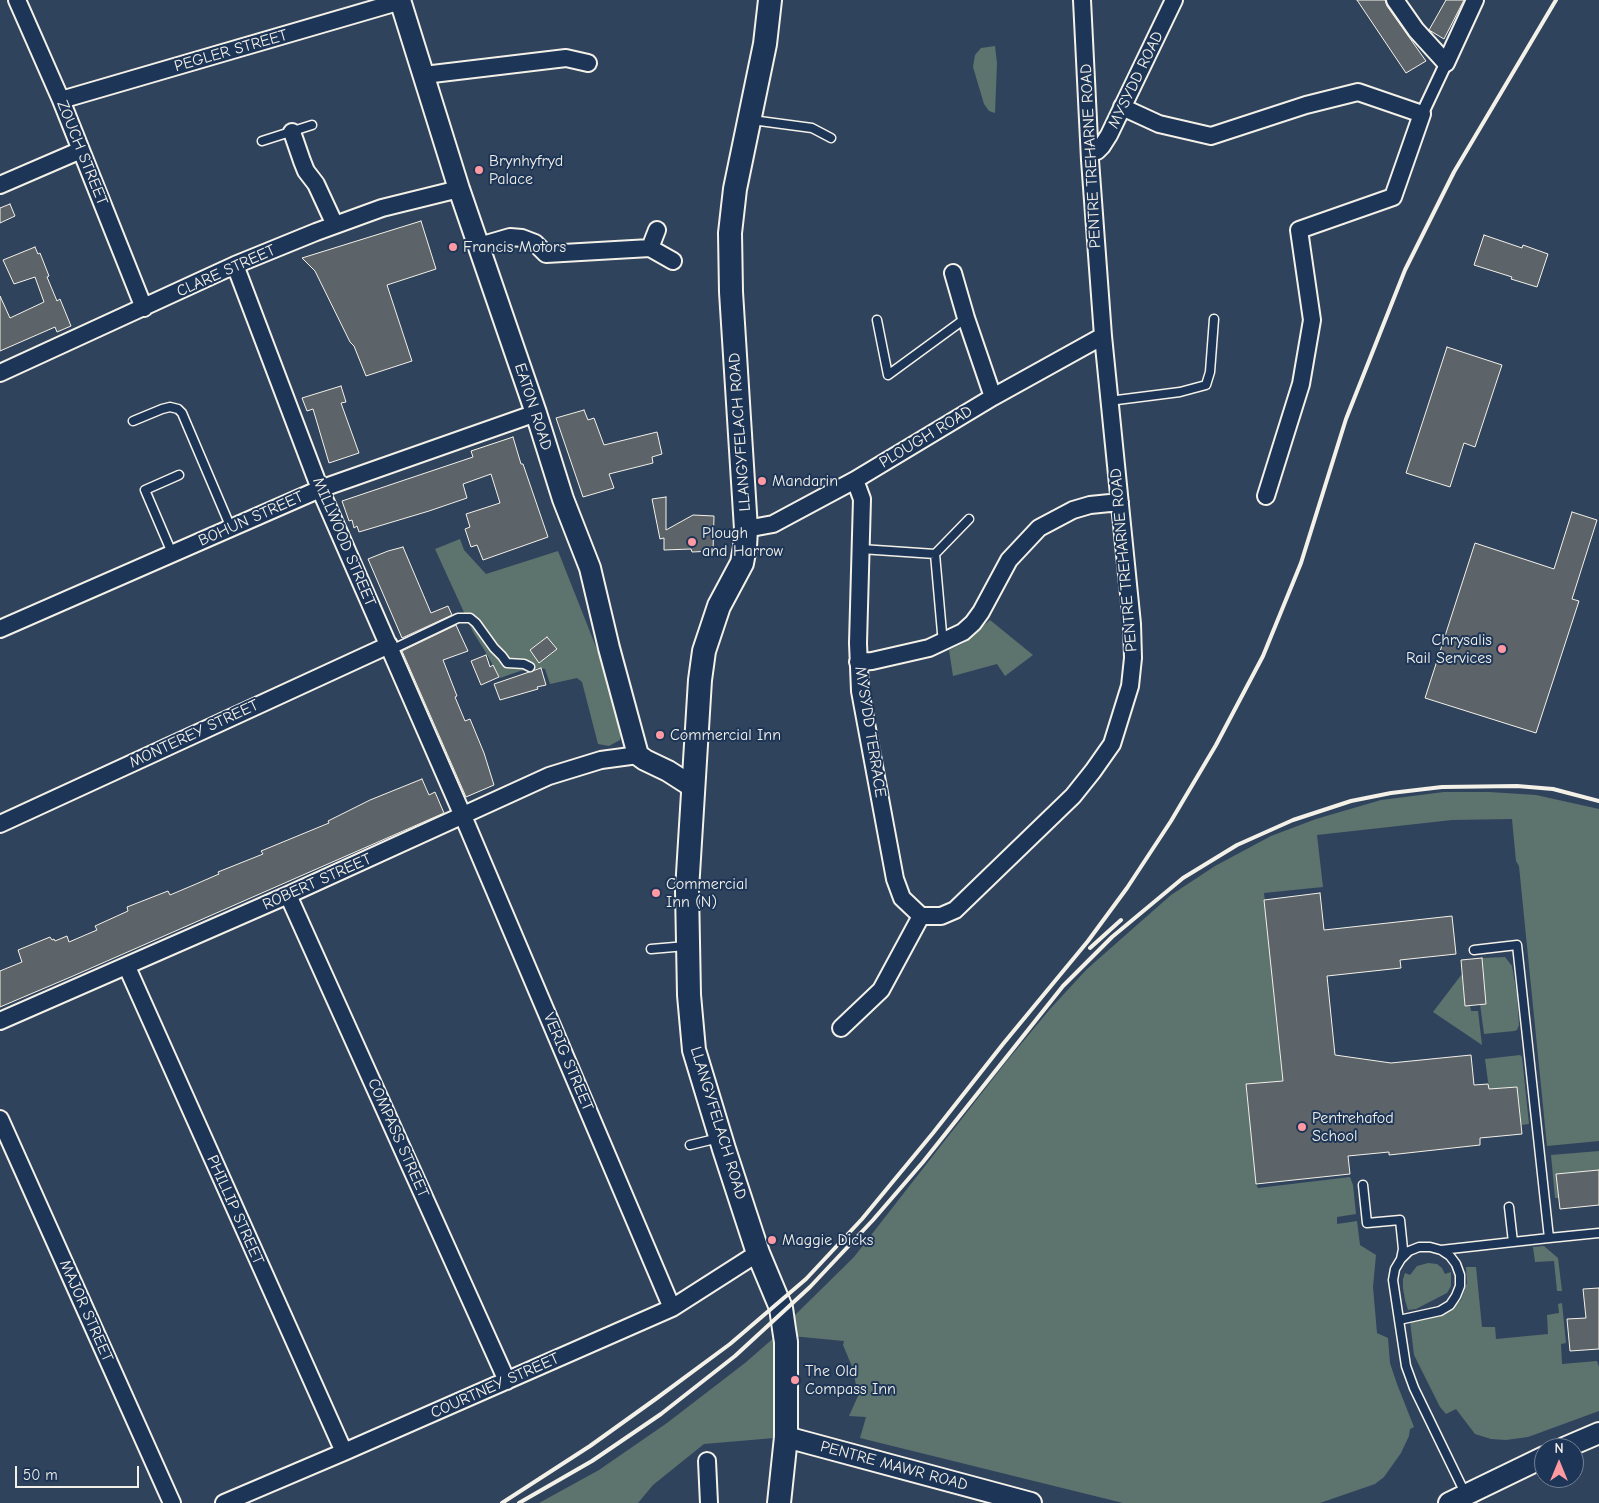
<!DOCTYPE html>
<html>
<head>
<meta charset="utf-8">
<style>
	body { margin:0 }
	#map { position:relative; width:1599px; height:1503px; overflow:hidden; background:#30435c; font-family:"Comic Neue",sans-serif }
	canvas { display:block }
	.north { position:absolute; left:1534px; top:1438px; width:50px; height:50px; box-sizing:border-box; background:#1d3557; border:1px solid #738091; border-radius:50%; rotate:0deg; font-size:14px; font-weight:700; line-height:20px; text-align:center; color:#f4f1e8 }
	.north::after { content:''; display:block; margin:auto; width:18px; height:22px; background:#ff9aa2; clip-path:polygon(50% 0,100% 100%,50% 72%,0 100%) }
	.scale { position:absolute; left:15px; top:1466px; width:124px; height:22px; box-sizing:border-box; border:2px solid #f4f1e8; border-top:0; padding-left:6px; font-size:15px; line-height:18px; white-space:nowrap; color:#f4f1e8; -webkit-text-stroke:4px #1d3557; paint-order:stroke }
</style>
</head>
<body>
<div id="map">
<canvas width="1599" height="1503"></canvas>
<div class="north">N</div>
<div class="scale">50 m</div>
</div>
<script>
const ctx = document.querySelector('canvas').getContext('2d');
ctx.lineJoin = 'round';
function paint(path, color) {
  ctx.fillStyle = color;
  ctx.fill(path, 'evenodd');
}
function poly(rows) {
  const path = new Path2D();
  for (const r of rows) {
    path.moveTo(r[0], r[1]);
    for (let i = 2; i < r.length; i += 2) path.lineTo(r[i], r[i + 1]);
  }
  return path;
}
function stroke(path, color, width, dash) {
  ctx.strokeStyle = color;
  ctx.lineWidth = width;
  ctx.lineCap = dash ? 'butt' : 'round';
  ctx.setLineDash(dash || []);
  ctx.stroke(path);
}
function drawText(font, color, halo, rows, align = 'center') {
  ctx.font = font + ' "Comic Neue",sans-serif';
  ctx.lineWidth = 4;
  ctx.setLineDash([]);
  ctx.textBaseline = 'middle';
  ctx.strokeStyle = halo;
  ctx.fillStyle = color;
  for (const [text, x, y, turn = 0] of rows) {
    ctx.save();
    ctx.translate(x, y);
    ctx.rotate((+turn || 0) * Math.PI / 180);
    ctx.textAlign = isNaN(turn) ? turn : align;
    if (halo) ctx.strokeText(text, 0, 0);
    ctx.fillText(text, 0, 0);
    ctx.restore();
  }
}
const green = poly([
	[995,46,997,63,995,113,989,111,984,104,973,67,975,55,981,48],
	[460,539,464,550,486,574,558,551,600,657,622,730,620,740,609,746,598,744,582,682,577,678,550,684,545,669,540,668,520,671,500,678,485,651,473,632,435,549],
	[990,620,1033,655,1005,676,997,664,953,676,949,650,964,643],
	[1444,792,1489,792,1536,795,1599,809,1599,1141,1547,1146,1519,866,1516,861,1512,819,1452,820,1317,835,1323,887,1264,893,1282,1072,1305,1078,1246,1085,1256,1184,1258,1188,1350,1177,1353,1185,1356,1214,1337,1217,1337,1224,1357,1221,1360,1245,1376,1255,1373,1287,1377,1333,1388,1338,1390,1363,1397,1384,1414,1427,1410,1429,1409,1436,1401,1453,1384,1477,1375,1484,1320,1503,1123,1503,860,1438,866,1417,849,1416,858,1396,853,1369,843,1345,844,1341,791,1336,793,1317,854,1257,1006,1062,1050,1009,1087,969,1171,895,1215,866,1271,836,1316,819,1381,800],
	[1505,957,1512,966,1517,995,1519,1025,1517,1030,1514,1031,1484,1034,1480,1004,1482,958],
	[1462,974,1465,1005,1470,1005,1471,1011,1478,1011,1482,1045,1433,1012],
	[1520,1055,1522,1057,1529,1124,1521,1125,1517,1087,1489,1089,1485,1059],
	[1599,1151,1599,1170,1557,1174,1559,1198,1555,1198,1551,1155],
	[1544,1246,1558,1258,1562,1291,1557,1291,1554,1261,1535,1262,1533,1247],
	[1428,1263,1437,1264,1442,1268,1445,1274,1451,1272,1451,1286,1447,1293,1416,1309,1408,1310,1405,1300,1403,1288,1403,1279,1405,1273,1410,1275,1417,1266],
	[1466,1267,1476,1267,1482,1327,1495,1327,1496,1339,1548,1334,1547,1315,1559,1313,1558,1304,1562,1303,1566,1343,1561,1344,1562,1364,1597,1361,1599,1367,1599,1411,1528,1437,1506,1440,1491,1439,1475,1434,1456,1409,1446,1414,1440,1407,1414,1355,1410,1321,1440,1314,1451,1309,1461,1300,1467,1283],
	[784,1329,786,1437,704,1444,653,1485,638,1503,539,1503,599,1470,667,1423,745,1363]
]);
const building = poly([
	[1357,0,1385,0,1387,6,1426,61,1406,73,1357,0],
	[1446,0,1464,0,1444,39,1429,30,1446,0],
	[10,204,15,216,0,223,0,208,10,204],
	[421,221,436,269,387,285,412,361,366,376,354,346,350,342,315,271,302,258,421,221],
	[1484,235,1522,248,1523,245,1548,254,1537,287,1511,279,1512,277,1474,265,1484,235],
	[35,247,38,254,40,253,49,276,47,277,57,301,60,299,71,326,57,332,55,327,0,351,0,296,10,318,44,302,35,277,14,284,3,260,35,247],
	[1447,347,1502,365,1475,447,1464,443,1450,487,1406,473,1447,347],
	[341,386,346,402,341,403,359,453,329,463,313,409,307,411,302,398,341,386],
	[584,410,588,420,594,418,604,445,657,432,662,454,652,457,653,463,609,474,614,488,583,497,556,418,584,410],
	[513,437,521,464,523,464,548,537,483,560,477,545,471,547,465,529,470,527,466,514,500,503,491,474,463,484,467,498,429,511,359,532,357,526,354,528,352,520,349,521,342,501,473,457,471,451,513,437],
	[666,497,666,530,693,515,714,516,713,551,692,552,691,549,664,550,664,538,660,539,652,499,666,497],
	[1572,512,1597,520,1572,599,1579,601,1536,733,1425,698,1475,543,1554,569,1572,512],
	[403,547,431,613,448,606,452,615,402,638,368,559,388,551,403,547],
	[456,625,468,651,443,660,457,696,455,697,465,721,470,719,484,753,494,785,466,797,402,651,456,625],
	[547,637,557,649,539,663,530,650,547,637],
	[486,655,490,667,493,665,499,677,481,685,471,661,486,655],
	[541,668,546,685,537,687,538,689,500,700,494,684,541,668],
	[422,779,429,795,435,792,444,813,73,976,0,1007,0,971,22,962,18,950,50,937,52,940,54,939,55,941,67,936,69,942,97,930,95,926,128,911,127,907,168,891,170,895,196,884,219,874,218,872,263,854,261,851,329,823,328,821,370,800,422,779],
	[1320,893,1324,930,1452,916,1456,954,1400,960,1401,968,1327,976,1335,1055,1391,1063,1471,1055,1474,1085,1488,1084,1489,1089,1517,1087,1522,1134,1480,1138,1480,1145,1389,1155,1389,1152,1348,1156,1350,1174,1256,1184,1246,1084,1283,1081,1264,900,1320,893],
	[1482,958,1486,1004,1465,1006,1461,960,1482,958],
	[1599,1170,1599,1205,1560,1209,1556,1174,1599,1170],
	[1599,1288,1599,1349,1570,1351,1567,1319,1586,1318,1583,1289,1599,1288]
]);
const service = poly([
	[752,120,812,128,831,138],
	[262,141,312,125],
	[877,320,888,375,966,318],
	[1109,401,1180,392,1206,385,1210,372,1214,319],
	[133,421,162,409,170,407,178,409,182,413,231,528],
	[861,549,935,554,942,633,945,642],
	[172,553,145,490,179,475],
	[935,554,969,519],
	[391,650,458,618,470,618,476,623,494,648,502,656,507,663,524,664,530,667],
	[651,949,686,946],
	[690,1145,719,1138],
	[1363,1185,1367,1223,1400,1220,1403,1249,1401,1259,1395,1269,1393,1280,1399,1320,1440,1311,1450,1305,1456,1296,1460,1286,1460,1275,1456,1264,1450,1256,1441,1250,1430,1247,1419,1247,1409,1251,1401,1259],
	[1509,1207,1513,1242],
	[1549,1238,1599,1233],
	[1441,1250,1549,1238,1517,945,1474,950],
	[1399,1320,1406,1366,1414,1388,1465,1493]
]);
const pedestrian = poly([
	[1422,114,1446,63]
]);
const minor = poly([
	[17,0,61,100,144,308],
	[1395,0,1416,30,1446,63,1475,0],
	[424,75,566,58,588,63],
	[61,100,401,1],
	[1122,107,1159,124,1211,136,1306,105,1358,92,1422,114,1393,197,1299,230,1312,320,1301,384,1266,496],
	[292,132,302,161,306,171,316,184,335,225],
	[1090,153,1097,151,1102,146,1109,135,1174,0],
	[0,185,81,150],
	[479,246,510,237,522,238,535,243,546,254,650,248,673,261],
	[650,248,657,230],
	[235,265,320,489,463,816,672,1308],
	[953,273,966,318,993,397],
	[0,373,235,265,316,232,382,208,459,189],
	[855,480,862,499,858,643,860,691,895,879,902,898,921,916],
	[746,529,773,524,855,480,993,397,1103,336],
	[0,629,320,489,536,413],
	[858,662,872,661,929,648,963,632,973,623,981,612,1009,560,1039,528,1073,510,1090,505,1120,502],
	[0,824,389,645],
	[288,895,507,1381],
	[127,967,344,1452],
	[0,1021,288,895,549,776,601,760,638,755],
	[841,1028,881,990,921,916,941,916,955,910,1073,796,1093,771,1112,744,1130,686,1133,658,1132,624,1103,336,1090,160,1082,0],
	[0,1119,172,1503],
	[707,1461,709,1503],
	[224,1503,344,1452,672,1308,758,1253]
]);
const tertiary = poly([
	[400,0,459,189,536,413,563,499,590,568,609,648,638,755,645,760,668,771,693,787],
	[786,1437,1031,1503],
	[1564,1448,1599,1433],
	[1449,1503,1544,1457]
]);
const secondary = poly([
	[770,0,765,44,735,189,730,233,731,292,746,529,745,547,742,563,719,606,704,651,700,680,687,890,689,995,694,1050,724,1149,758,1253,781,1308,784,1329,786,1342,786,1437,779,1503]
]);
const rail = poly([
	[1090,948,1121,920],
	[502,1503,590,1446,657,1398,730,1344,806,1279,862,1219,933,1133,1003,1044,1088,941,1127,888,1171,821,1216,745,1263,656,1301,563,1346,419,1405,270,1454,172,1556,0],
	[519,1503,592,1461,661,1414,735,1356,810,1287,873,1220,923,1162,1063,986,1112,937,1183,878,1237,845,1293,820,1351,801,1391,793,1442,787,1517,786,1553,789,1599,801]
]);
const markers = [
	[479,170,5,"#ff9aa2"],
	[453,247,5,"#ff9aa2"],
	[762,481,5,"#ff9aa2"],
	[692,542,5,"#ff9aa2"],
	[1502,649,5,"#ff9aa2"],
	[660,735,5,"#ff9aa2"],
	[656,893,5,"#ff9aa2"],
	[1302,1127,5,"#ff9aa2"],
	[772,1240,5,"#ff9aa2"],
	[795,1380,5,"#ff9aa2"]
];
const streetNames = [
	["PEGLER STREET",231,51,-16],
	["MYSYDD ROAD",1136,80,-64],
	["ZOUCH STREET",82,153,68],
	["PENTRE TREHARNE ROAD",1091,156,-93],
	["CLARE STREET",226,271,-24],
	["EATON ROAD",533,407,72],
	["LLANGYFELACH ROAD",740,432,-94],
	["PLOUGH ROAD",926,437,-31],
	["BOHUN STREET",251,519,-24],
	["MILLWOOD STREET",344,542,67],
	["PENTRE TREHARNE ROAD",1124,560,-95],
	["MYSYDD TERRACE",870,732,81],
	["MONTEREY STREET",194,734,-25],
	["ROBERT STREET",317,882,-24],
	["VERIG STREET",568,1062,67],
	["LLANGYFELACH ROAD",718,1123,73],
	["COMPASS STREET",398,1138,66],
	["PHILLIP STREET",235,1210,66],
	["MAJOR STREET",86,1311,66],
	["COURTNEY STREET",495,1386,-24],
	["PENTRE MAWR ROAD",894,1466,15]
];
const poiNames = [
	["Brynhyfryd",489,161],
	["Palace",489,179],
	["Francis Motors",463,247],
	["Mandarin",772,481],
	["Plough",702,533],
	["and Harrow",702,551],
	["Chrysalis",1492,640,"right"],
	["Rail Services",1492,658,"right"],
	["Commercial Inn",670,735],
	["Commercial",666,884],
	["Inn (N)",666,902],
	["Pentrehafod",1312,1118],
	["School",1312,1136],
	["Maggie Dicks",782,1240],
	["The Old",805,1371],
	["Compass Inn",805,1389]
];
paint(green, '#5d736e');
paint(building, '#5d6469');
stroke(building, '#f4f1e8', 1);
stroke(service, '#f4f1e8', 11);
stroke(pedestrian, '#f4f1e8', 15);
stroke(minor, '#f4f1e8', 20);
stroke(tertiary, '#f4f1e8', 24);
stroke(secondary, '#f4f1e8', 26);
stroke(service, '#1d3557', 8);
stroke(pedestrian, '#1d3557', 11);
stroke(minor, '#1d3557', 16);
stroke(tertiary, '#1d3557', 20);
stroke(secondary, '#1d3557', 22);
stroke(rail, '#f4f1e8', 4);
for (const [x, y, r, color] of markers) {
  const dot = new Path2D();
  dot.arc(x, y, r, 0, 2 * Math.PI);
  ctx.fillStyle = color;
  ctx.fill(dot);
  stroke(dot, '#1d3557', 2);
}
drawText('16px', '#f4f1e8', '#1d3557', streetNames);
drawText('16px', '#f4f1e8', '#1d3557', poiNames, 'left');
</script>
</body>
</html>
